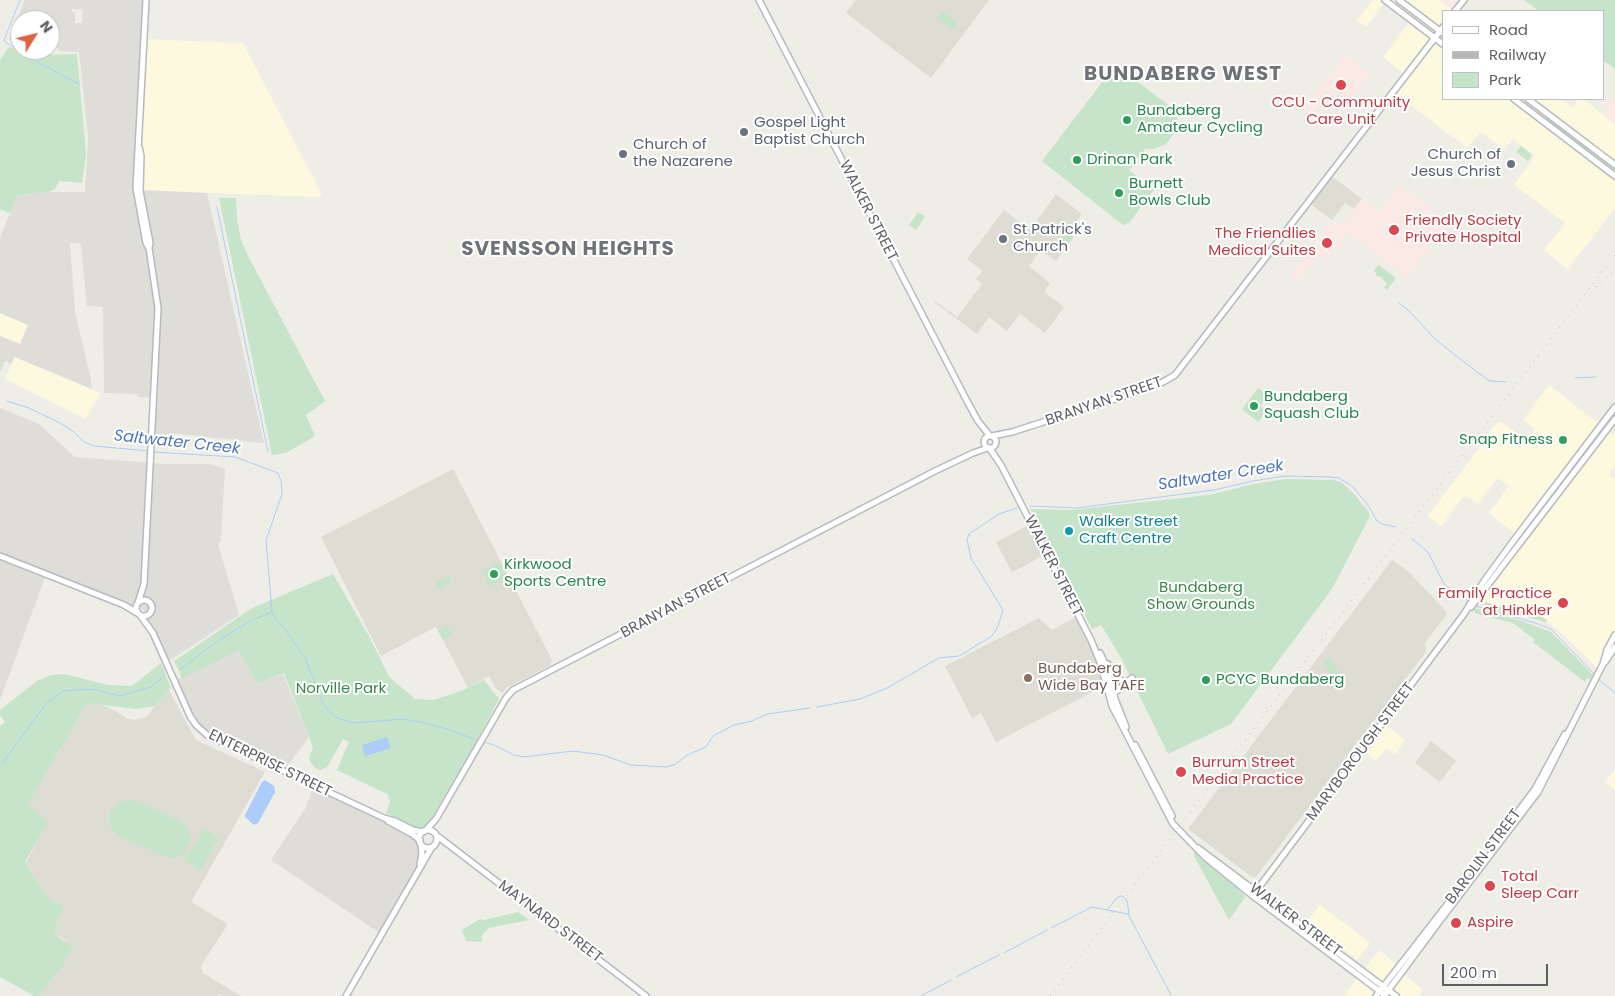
<!DOCTYPE html>
<html>
<head>
<meta charset="utf-8">
<style>
	body { margin:0 }
	#map { position:relative; width:1615px; height:996px; overflow:hidden; background:#efeee6; font-family:Poppins,sans-serif }
	canvas { display:block }
	.legend { position:absolute; left:1442px; top:10px; width:162px; height:90px; box-sizing:border-box; background:#fff; border:1px solid #bfbfc1; margin:0; padding:6px 9px; list-style:none; font-size:15px; color:#5e6065 }
	.legend li { display:flex; align-items:center; gap:10px; height:25px }
	.legend b { width:25px; border:1px solid #bfbfc1 }
	.north { position:absolute; left:10px; top:10px; width:50px; height:50px; box-sizing:border-box; background:#fff; border:1px solid #bfbfc1; border-radius:50%; rotate:54deg; font-size:14px; font-weight:700; line-height:20px; text-align:center; color:#5e6065 }
	.north::after { content:''; display:block; margin:auto; width:18px; height:22px; background:#dd633e; clip-path:polygon(50% 0,100% 100%,50% 72%,0 100%) }
	.scale { position:absolute; left:1442px; top:964px; width:106px; height:22px; box-sizing:border-box; border:2px solid #5e6065; border-top:0; padding-left:6px; font-size:15px; line-height:18px; white-space:nowrap; color:#5e6065; -webkit-text-stroke:4px #fff; paint-order:stroke }
</style>
</head>
<body>
<div id="map">
<canvas width="1615" height="996"></canvas>
<ul class="legend">
<li><b style="height:6px;background:#fff"></b>Road</li>
<li><b style="height:6px;background:#b6b7b7"></b>Railway</li>
<li><b style="height:14px;background:#c5e4c9"></b>Park</li>
</ul>
<div class="north">N</div>
<div class="scale">200 m</div>
</div>
<script>
const ctx = document.querySelector('canvas').getContext('2d');
ctx.lineJoin = 'round';
function paint(path, color) {
  ctx.fillStyle = color;
  ctx.fill(path, 'evenodd');
}
function poly(rows) {
  const path = new Path2D();
  for (const r of rows) {
    if (r.length === 3) {
      path.moveTo(r[0] + r[2], r[1]);
      path.arc(r[0], r[1], r[2], 0, 2 * Math.PI);
      continue;
    }
    path.moveTo(r[0], r[1]);
    for (let i = 2; i < r.length; i += 2) path.lineTo(r[i], r[i + 1]);
  }
  return path;
}
function stroke(path, color, width, dash) {
  ctx.strokeStyle = color;
  ctx.lineWidth = width;
  ctx.lineCap = dash ? 'butt' : 'round';
  ctx.setLineDash(dash || []);
  ctx.stroke(path);
}
function drawText(font, color, halo, rows, align = 'center') {
  ctx.font = font + ' Poppins,sans-serif';
  ctx.lineWidth = 4;
  ctx.setLineDash([]);
  ctx.textBaseline = 'middle';
  ctx.strokeStyle = halo;
  ctx.fillStyle = color;
  for (const [text, x, y, turn = 0] of rows) {
    ctx.save();
    ctx.translate(x, y);
    ctx.rotate((+turn || 0) * Math.PI / 180);
    ctx.textAlign = isNaN(turn) ? turn : align;
    if (halo) ctx.strokeText(text, 0, 0);
    ctx.fillText(text, 0, 0);
    ctx.restore();
  }
}
const commercial = poly([
	[1373,0,1440,0,1454,11,1444,11,1444,99,1561,99,1572,107,1579,99,1583,99,1615,124,1615,208,1568,269,1544,250,1565,223,1514,185,1535,156,1513,139,1504,149,1480,132,1467,148,1393,92,1406,75,1383,57,1411,20,1386,0,1366,27,1357,20],
	[144,39,243,43,322,195,316,197,138,190],
	[0,313,28,325,20,344,0,336],
	[14,357,100,393,86,419,5,379],
	[1549,385,1615,436,1615,466,1609,474,1615,479,1615,640,1600,671,1565,636,1535,612,1510,608,1508,609,1486,602,1479,596,1522,539,1489,513,1509,486,1498,478,1478,504,1465,495,1441,526,1428,516,1487,438,1486,436,1496,424,1500,421,1514,431,1508,440,1520,449,1535,429,1523,420],
	[1383,723,1405,740,1395,754,1386,748,1376,761,1367,754,1374,745],
	[1615,769,1615,790,1605,782],
	[1320,905,1370,943,1357,960,1309,923,1308,920],
	[1379,950,1395,963,1406,976,1423,990,1418,996,1344,996]
]);
const industrial = poly([
	[25,0,145,0,138,190,207,193,264,443,179,434,151,435,153,398,138,397,137,394,104,393,103,307,87,306,81,245,79,243,70,243,75,312,90,375,92,389,15,357,11,364,5,361,0,373,0,336,20,344,28,325,0,313,0,237,18,195,48,192,85,192,86,177,88,136,79,52,58,51,58,48,50,48,50,20,20,20,20,46,9,40],
	[72,9,83,10,82,23,75,23,75,12,72,12],
	[0,408,39,424,75,457,165,464,209,464,225,469,221,540,218,544,239,615,178,655,166,662,143,609,124,605,46,575,0,700],
	[239,649,257,683,283,674,309,737,283,772,215,740,196,725,174,681],
	[314,786,413,832,423,843,424,848,423,860,381,934,271,860,305,809]
]);
const education = poly([
	[856,0,989,0,931,78,846,13],
	[1330,175,1362,199,1354,209,1345,203,1332,220,1309,203],
	[1056,194,1082,214,1068,232,1074,237,1056,261,1041,250,1029,266,1050,283,1044,292,1064,307,1045,333,1020,314,1007,331,989,317,977,334,934,302,935,301,957,317,982,284,976,279,982,271,967,259,1004,210,1030,230],
	[453,469,552,660,551,665,506,688,503,693,496,689,489,676,468,688,436,627,381,656,321,537],
	[1027,526,1043,556,1012,572,996,542],
	[1392,560,1407,570,1444,609,1447,614,1425,643,1426,652,1256,877,1252,877,1188,829],
	[1078,616,1091,640,1106,685,996,742,981,713,972,718,945,666,1039,618,1052,630],
	[169,690,196,740,265,772,191,902,228,924,201,966,203,973,241,996,222,996,219,994,217,996,38,996,64,965,67,956,65,940,55,934,57,921,63,906,51,900,41,888,26,863,47,822,28,804,87,703,102,705,114,710,126,718,134,720,146,717],
	[1431,741,1456,761,1440,782,1415,763]
]);
const medical = poly([
	[1440,0,1456,0,1461,4,1454,11],
	[1344,55,1370,74,1349,102,1332,89,1311,116,1303,110],
	[1615,96,1615,124,1602,113],
	[1400,185,1449,222,1407,277,1348,232,1327,260,1319,254,1298,282,1290,275,1332,220,1341,227,1362,199,1379,212]
]);
const green = poly([
	[1524,0,1615,0,1615,69,1604,61,1604,11,1539,11],
	[943,12,958,23,952,30,938,19],
	[9,47,35,55,77,54,86,154,82,183,59,181,55,189,48,192,18,195,10,213,0,209,0,60],
	[1118,67,1175,110,1179,127,1166,144,1154,149,1145,149,1129,170,1154,190,1129,223,1123,225,1042,161,1113,68,1115,70],
	[1546,116,1592,150,1615,170,1615,173,1568,138,1545,118],
	[1521,146,1532,155,1528,161,1516,152],
	[219,198,236,198,237,220,241,240,247,254,325,401,306,415,315,436,286,453,272,455],
	[918,212,925,217,916,230,909,225],
	[1066,232,1073,238,1061,253,1054,247],
	[1376,263,1396,278,1387,290,1383,287,1386,286,1386,283,1381,277,1376,276,1376,273,1374,271,1378,265],
	[1258,388,1268,396,1260,406,1267,411,1258,422,1242,409],
	[1286,479,1333,480,1341,482,1353,493,1368,511,1370,516,1332,589,1231,724,1168,754,1120,656,1101,625,1092,629,1030,509,1071,510,1209,495,1253,484],
	[499,562,507,577,489,587,481,571],
	[333,574,370,638,389,677,415,699,434,700,466,689,484,680,499,699,474,746,431,819,425,827,416,828,386,813,390,802,387,794,337,770,349,742,343,739,327,767,320,770,314,767,309,759,313,747,284,673,257,683,239,650,182,678,174,661,252,608],
	[449,576,452,583,438,590,434,583],
	[1486,602,1508,609,1523,605,1547,620,1546,622,1484,606],
	[1474,608,1522,621,1551,632,1593,675,1592,678,1589,679,1587,678,1585,682,1533,642,1535,640,1513,623,1477,614,1474,612],
	[447,626,452,635,443,640,438,631],
	[1331,658,1339,674,1332,678,1324,662],
	[161,663,171,688,155,706,135,709,87,703,28,804,48,822,25,862,41,888,51,900,64,906,57,921,55,934,73,948,67,956,64,965,38,996,34,996,0,977,0,726,5,722,0,715,0,710,37,681,51,675,65,674,108,685,132,686],
	[128,800,135,800,182,822,187,828,191,840,184,854,175,858,168,857,118,836,112,828,109,820,110,813,117,803],
	[205,829,218,838,201,870,184,860],
	[1194,852,1244,894,1245,897,1229,920,1194,856],
	[518,912,529,920,489,928,482,935,482,942,466,941,462,930,480,919,485,920]
]);
const water = poly([
	[387,737,391,748,365,756,362,745],
	[265,780,274,786,275,792,258,823,254,825,245,817,245,815,262,782]
]);
const stream = poly([
	[20,0,4,40,5,42,41,64,79,84],
	[217,207,268,452],
	[1399,303,1409,311,1436,340,1477,372,1490,381,1506,382],
	[1575,378,1596,377],
	[7,401,29,408,60,423,74,432,84,442,94,446,149,451],
	[153,452,235,457,278,473,281,481,282,494,266,540,272,612,277,622,283,626,306,660,321,699,328,711,339,719,355,723,402,719,425,723,447,729,479,741],
	[1030,506,1077,508,1214,490,1253,481,1285,476,1330,477,1339,478,1352,486,1368,505,1377,521,1382,524,1396,527],
	[1411,538,1428,552,1444,584,1468,601],
	[1476,606,1535,623,1551,629,1595,675],
	[180,669,189,663,215,643,250,621,272,612],
	[1597,678,1615,693],
	[817,707,860,699,887,688,939,658,959,656,992,636,998,626,1003,610,971,558,967,540,969,534,999,514,1017,508],
	[483,742,494,745,514,755,524,757,573,751,603,755,631,765,667,767,676,764,687,755,706,747,713,736,734,725,752,721,767,714,810,708],
	[2,764,45,705,63,691,92,689,120,696,151,687,164,676],
	[1107,910,1118,897,1122,896,1127,900,1129,914],
	[1051,928,1092,907,1128,914,1171,995],
	[1004,953,1047,930],
	[956,977,999,955],
	[921,996,951,980]
]);
const secondary = poly([
	[146,0,136,188,146,243,149,248],
	[759,0,967,401,978,421,990,436],
	[1385,0,1444,45],
	[1399,0,1444,34],
	[1455,11,1464,0],
	[1514,99,1615,176],
	[1528,99,1615,165],
	[990,442,6],
	[992,436,1012,432,1146,389,1163,382,1175,375,1444,26],
	[990,449,1001,465,1091,640,1100,662,1112,706,1173,824,1205,857,1253,896,1386,996],
	[0,556,124,605,139,614],
	[144,608,8],
	[138,603,144,584,158,308,149,248,150,243,140,191,141,156,139,147],
	[1471,607,1615,419],
	[140,615,153,633,190,716,196,725,207,735,384,818,395,821,413,830,423,832],
	[1100,653,1106,666,1115,699,1126,727],
	[1605,662,1615,647],
	[1108,664,1115,676,1122,681],
	[1113,694,1132,678],
	[1135,745,1172,816],
	[388,821,412,834,420,840],
	[1506,828,1535,789,1565,734],
	[428,839,9],
	[425,831,436,819,506,698,513,690,935,471,973,453,988,448],
	[436,835,646,996],
	[1198,848,1396,996],
	[420,864,422,854,421,844],
	[1257,890,1464,614,1484,581,1517,536,1615,407],
	[346,996,432,847],
	[1376,996,1453,897],
	[1384,996,1439,922,1538,792,1603,664,1607,650,1615,635]
]);
const rail = poly([
	[1596,287,1615,271],
	[1050,996,1615,255]
]);
const markers = [
	[1341,85,6,"#e0444e"],
	[1127,120,5,"#2e9e5b"],
	[744,132,5,"#6b7280"],
	[623,154,5,"#6b7280"],
	[1077,160,5,"#2e9e5b"],
	[1511,164,5,"#6b7280"],
	[1119,193,5,"#2e9e5b"],
	[1394,230,6,"#e0444e"],
	[1003,239,5,"#6b7280"],
	[1327,243,6,"#e0444e"],
	[1254,406,5,"#2e9e5b"],
	[1563,440,5,"#2e9e5b"],
	[1069,531,5,"#0f9aa8"],
	[494,574,5,"#2e9e5b"],
	[1563,603,6,"#e0444e"],
	[1028,678,5,"#8d6e63"],
	[1206,680,5,"#2e9e5b"],
	[1181,772,6,"#e0444e"],
	[1490,886,6,"#e0444e"],
	[1456,923,6,"#e0444e"]
];
const healthNames = [
	["CCU - Community",1341,103,"center"],
	["Care Unit",1341,120,"center"],
	["Friendly Society",1405,221],
	["Private Hospital",1405,238],
	["The Friendlies",1316,234,"right"],
	["Medical Suites",1316,251,"right"],
	["Family Practice",1552,594,"right"],
	["at Hinkler",1552,611,"right"],
	["Burrum Street",1192,763],
	["Media Practice",1192,780],
	["Total",1501,877],
	["Sleep Carr",1501,894],
	["Aspire",1467,923]
];
const leisureNames = [
	["Bundaberg",1137,111],
	["Amateur Cycling",1137,128],
	["Drinan Park",1087,160],
	["Burnett",1129,184],
	["Bowls Club",1129,201],
	["Bundaberg",1264,397],
	["Squash Club",1264,414],
	["Snap Fitness",1553,440,"right"],
	["Kirkwood",504,565],
	["Sports Centre",504,582],
	["PCYC Bundaberg",1216,680]
];
const worshipNames = [
	["Gospel Light",754,123],
	["Baptist Church",754,140],
	["Church of",633,145],
	["the Nazarene",633,162],
	["Church of",1501,155,"right"],
	["Jesus Christ",1501,172,"right"],
	["St Patrick's",1013,230],
	["Church",1013,247]
];
const streetNames = [
	["WALKER STREET",868,211,63],
	["BRANYAN STREET",1104,402,-19],
	["WALKER STREET",1053,566,63],
	["BRANYAN STREET",676,606,-28],
	["MARYBOROUGH STREET",1361,752,-53],
	["ENTERPRISE STREET",270,764,26],
	["BAROLIN STREET",1484,857,-53],
	["WALKER STREET",1295,920,37],
	["MAYNARD STREET",550,922,37]
];
const cultureNames = [
	["Walker Street",1079,522],
	["Craft Centre",1079,539]
];
const parkNames = [
	["Bundaberg",1201,588],
	["Show Grounds",1201,605],
	["Norville Park",341,689]
];
const educationNames = [
	["Bundaberg",1038,669],
	["Wide Bay TAFE",1038,686]
];
const waterNames = [
	["Saltwater Creek",177,443,6],
	["Saltwater Creek",1221,476,-9]
];
const districtNames = [
	["BUNDABERG WEST",1183,75],
	["SVENSSON HEIGHTS",568,250]
];
paint(commercial, '#fcf9de');
paint(industrial, '#deddd8');
paint(education, '#deddd4');
paint(medical, '#fae9e4');
paint(green, '#c5e4c9');
paint(water, '#acccf9');
stroke(stream, '#acccf9', 1);
stroke(secondary, '#b7b9bf', 8);
stroke(secondary, '#fff', 5);
stroke(rail, '#b6b7b7', 1, [1, 6]);
for (const [x, y, r, color] of markers) {
  const dot = new Path2D();
  dot.arc(x, y, r, 0, 2 * Math.PI);
  ctx.fillStyle = color;
  ctx.fill(dot);
  stroke(dot, '#fff', 2);
}
drawText('15px', '#be3a42', '#fff', healthNames, 'left');
drawText('15px', '#27864d', '#fff', leisureNames, 'left');
drawText('15px', '#5b616d', '#fff', worshipNames, 'left');
drawText('15px', '#5e6065', '#fff', streetNames);
drawText('15px', '#0d838f', '#fff', cultureNames, 'left');
drawText('15px', '#3d854b', '#fff', parkNames);
drawText('15px', '#785e54', '#fff', educationNames, 'left');
drawText('italic 16px', '#4f74bb', '#fff', waterNames);
ctx.letterSpacing = '1px';
drawText('bold 20px', '#6f7277', '#fff', districtNames);
ctx.letterSpacing = '0px';
</script>
</body>
</html>
